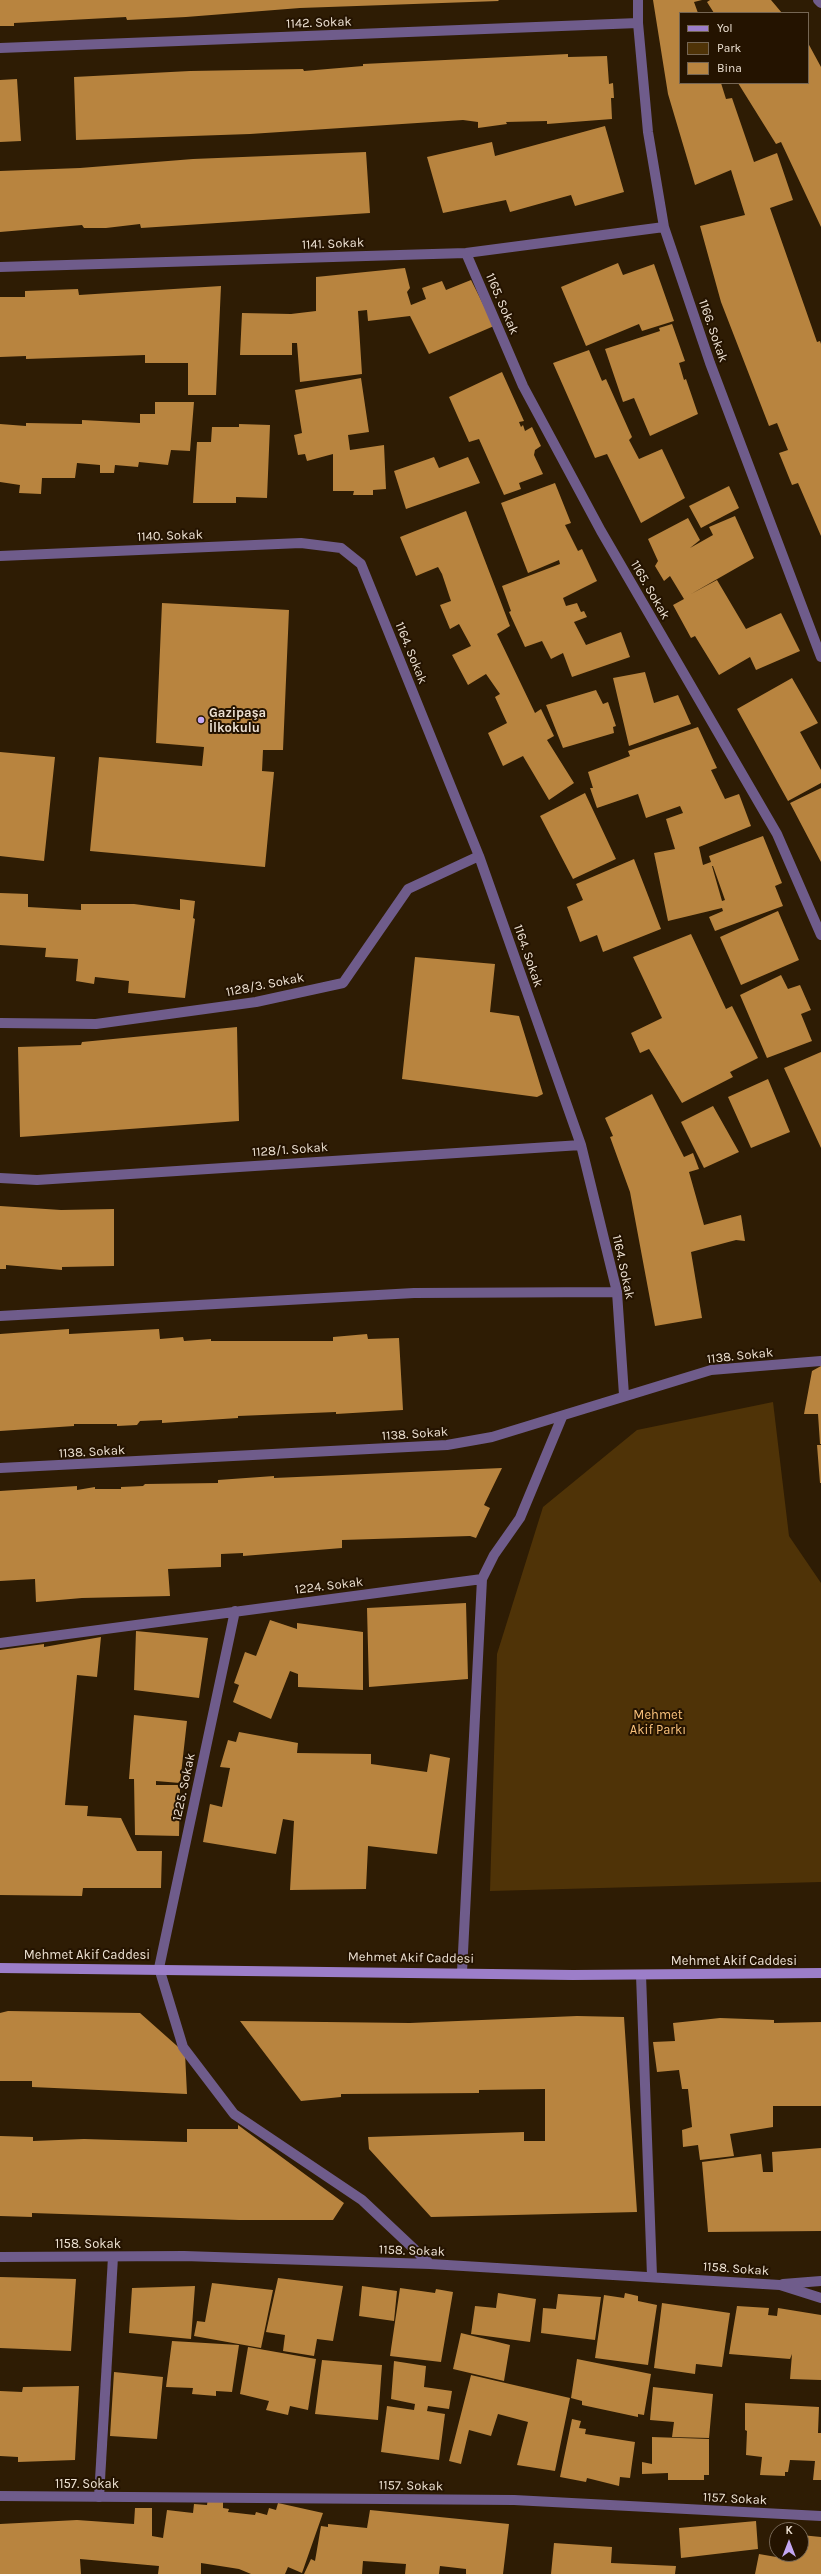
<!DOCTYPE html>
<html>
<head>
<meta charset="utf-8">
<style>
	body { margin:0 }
	#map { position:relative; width:821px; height:2574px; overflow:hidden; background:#2e1c04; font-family:Karla,sans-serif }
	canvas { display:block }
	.legend { position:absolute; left:679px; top:12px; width:130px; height:72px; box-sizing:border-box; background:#241300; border:1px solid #756654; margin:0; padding:5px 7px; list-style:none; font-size:12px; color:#eee2d3 }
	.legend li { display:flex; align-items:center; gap:8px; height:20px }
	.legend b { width:20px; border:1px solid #756654 }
	.north { position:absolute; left:769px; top:2522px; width:40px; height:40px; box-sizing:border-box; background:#241300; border:1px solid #756654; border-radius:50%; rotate:0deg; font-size:11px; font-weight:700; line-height:16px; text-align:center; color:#eee2d3 }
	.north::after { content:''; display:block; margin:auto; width:14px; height:18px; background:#c4a7f1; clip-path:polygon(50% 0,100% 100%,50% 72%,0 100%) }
</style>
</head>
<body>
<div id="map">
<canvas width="821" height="2574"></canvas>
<ul class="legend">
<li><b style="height:5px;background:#9c7ec9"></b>Yol</li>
<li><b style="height:11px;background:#4f3307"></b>Park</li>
<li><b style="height:11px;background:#b8843f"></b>Bina</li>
</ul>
<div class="north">K</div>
</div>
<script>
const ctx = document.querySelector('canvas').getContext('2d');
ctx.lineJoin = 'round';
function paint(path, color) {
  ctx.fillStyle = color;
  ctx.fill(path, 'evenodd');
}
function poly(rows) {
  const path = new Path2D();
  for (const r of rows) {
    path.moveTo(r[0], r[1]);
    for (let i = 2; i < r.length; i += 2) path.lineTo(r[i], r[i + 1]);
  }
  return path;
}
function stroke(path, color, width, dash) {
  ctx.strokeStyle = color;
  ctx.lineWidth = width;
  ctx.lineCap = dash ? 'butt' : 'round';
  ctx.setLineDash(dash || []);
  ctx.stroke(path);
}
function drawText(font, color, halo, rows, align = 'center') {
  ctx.font = font + ' Karla,sans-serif';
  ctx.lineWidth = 4;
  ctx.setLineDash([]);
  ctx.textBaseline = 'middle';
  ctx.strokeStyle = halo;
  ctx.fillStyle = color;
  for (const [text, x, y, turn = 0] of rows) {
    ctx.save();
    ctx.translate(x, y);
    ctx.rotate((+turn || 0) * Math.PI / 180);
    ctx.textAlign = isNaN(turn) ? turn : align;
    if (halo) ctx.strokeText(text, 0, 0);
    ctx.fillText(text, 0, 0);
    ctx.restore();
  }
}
const green = poly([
	[773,1402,789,1536,821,1583,821,1882,490,1891,497,1654,543,1507,637,1430]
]);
const building = poly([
	[0,0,498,0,499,1,300,8,186,17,127,20,126,17,14,23,14,26,0,26],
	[653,0,702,0,694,2,698,13,680,13,680,83,721,83,726,99,732,98,754,162,777,153,793,200,770,208,817,342,820,341,821,344,821,536,798,483,792,485,779,453,788,450,777,423,769,426,721,302,700,226,745,215,731,170,695,185,668,94],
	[710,0,771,0,782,13,714,13,707,2],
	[808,43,821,67,821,227,781,142,776,144,738,83,808,83],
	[568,54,568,57,607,56,609,84,613,83,614,98,611,98,612,119,547,124,547,121,506,122,507,124,478,128,478,122,463,120,250,134,76,140,74,77,190,71,303,69,304,71,363,66,363,64],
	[17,79,21,141,0,142,0,80],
	[605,126,624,192,575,206,571,195,510,212,506,200,443,213,427,157,492,142,495,156],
	[366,152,370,213,141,228,140,224,106,228,84,228,82,225,0,232,0,171,80,168,193,159],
	[618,263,623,275,654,264,674,321,642,331,639,324,586,346,561,287],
	[405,268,410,288,407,292,411,305,426,299,422,288,442,281,446,290,471,280,494,326,429,354,410,316,368,321,367,310,358,311,362,374,300,382,297,343,292,343,292,355,240,355,242,313,291,314,316,311,316,277],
	[221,286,216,395,188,395,188,363,145,363,145,355,26,359,26,356,0,357,0,297,25,297,25,291,78,289,79,295],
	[672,324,685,361,679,363,684,380,686,379,698,414,650,436,634,398,623,402,605,349,660,331,659,328],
	[589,350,602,381,606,379,632,437,629,440,639,459,662,449,685,498,641,523,607,454,595,458,553,363],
	[502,372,524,421,519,422,521,427,523,425,525,431,532,427,541,446,535,450,534,455,543,474,519,483,521,489,504,495,479,439,469,442,449,397],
	[361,378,369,432,348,435,350,450,384,445,386,489,373,490,373,495,353,495,354,491,333,491,333,454,307,461,305,454,298,455,294,435,302,433,295,390],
	[155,402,194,402,190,451,171,450,168,465,139,462,138,467,115,465,114,473,100,473,100,465,77,463,75,478,42,478,41,494,19,493,20,485,0,482,0,424,26,426,26,423,82,424,82,420,140,423,140,414,155,414],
	[239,424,270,425,267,498,236,497,236,503,193,503,197,442,211,442,212,427,239,427],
	[434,457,439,468,468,457,480,483,406,509,394,471],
	[555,483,571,523,565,525,578,551,582,549,597,581,563,598,566,606,577,603,581,612,584,611,587,617,574,622,586,645,621,632,630,657,572,677,563,653,551,659,542,641,525,647,509,612,511,611,502,586,560,564,559,560,528,573,501,503],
	[729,486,739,508,701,528,689,506],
	[466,511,510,626,497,634,535,713,541,709,554,736,547,740,574,783,549,800,523,756,503,766,488,733,507,723,495,697,500,694,486,674,468,685,452,655,471,646,459,624,450,629,440,605,451,601,442,574,438,567,416,576,400,537],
	[735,516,754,558,691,594,717,580,746,629,781,613,800,651,756,670,750,657,719,675,695,636,691,638,673,605,684,599,670,576,664,581,655,566,658,561,648,539,688,518,700,540,690,548,713,535,709,527],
	[162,603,289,610,283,750,263,750,262,771,274,772,265,867,90,851,99,757,202,766,204,747,156,743],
	[645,672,654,703,678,695,691,724,629,746,613,678],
	[792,678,818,723,800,732,821,770,821,783,788,801,737,709],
	[596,690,603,704,608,702,616,726,613,727,614,733,563,748,546,705],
	[698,727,717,768,711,770,725,799,739,794,751,826,699,847,703,865,711,862,709,856,763,836,782,883,775,886,783,906,715,931,709,917,723,911,722,908,668,921,654,853,675,849,666,819,683,813,680,806,646,818,638,794,597,808,590,788,593,788,588,772,630,756,628,751],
	[712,866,713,866,725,900,722,901],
	[0,752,55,757,44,861,0,856],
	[821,788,821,862,790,803],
	[585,793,616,859,573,879,540,816],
	[634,859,661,929,603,952,597,935,580,942,567,907,583,900,576,884],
	[0,893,28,894,28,907,81,910,81,904,134,904,180,910,180,899,195,901,193,918,195,919,185,998,128,993,129,981,95,977,94,984,76,981,78,959,45,957,46,948,0,945],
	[778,911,799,960,741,985,720,937],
	[691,934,726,1009,732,1006,758,1058,730,1072,733,1077,682,1103,649,1049,640,1053,631,1033,662,1018,633,957],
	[415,957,495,964,490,1012,519,1016,543,1094,537,1097,402,1079],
	[781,975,788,989,800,985,811,1010,801,1014,812,1041,767,1058,740,995],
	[237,1027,239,1121,20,1137,18,1047,81,1045,82,1042],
	[821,1052,821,1148,784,1068],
	[768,1079,790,1132,751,1148,728,1097],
	[652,1094,684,1157,693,1153,699,1169,689,1172,704,1225,741,1215,745,1241,736,1240,691,1252,702,1318,655,1326,630,1192,610,1137,613,1136,605,1118],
	[713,1106,739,1152,704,1168,681,1122],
	[0,1206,61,1210,114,1209,114,1266,62,1267,62,1270,6,1265,6,1269,0,1269],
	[69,1329,69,1334,159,1329,160,1339,183,1337,184,1341,211,1339,211,1341,333,1341,333,1337,367,1334,368,1339,399,1338,403,1410,336,1414,336,1412,238,1416,238,1418,162,1423,162,1420,140,1421,137,1425,117,1426,117,1424,74,1424,74,1426,0,1431,0,1334],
	[821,1366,821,1444,820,1444,818,1414,804,1414,812,1371],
	[817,1445,821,1445,821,1483,820,1483],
	[502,1468,484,1505,490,1508,476,1538,470,1536,342,1540,342,1548,243,1556,243,1553,221,1554,221,1567,168,1569,170,1596,82,1598,36,1602,35,1579,0,1581,0,1491,77,1486,77,1490,95,1487,95,1489,121,1489,121,1487,143,1486,145,1484,218,1483,218,1480,274,1476,274,1478],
	[466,1603,468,1679,369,1687,367,1608],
	[270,1620,297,1629,297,1623,363,1632,363,1690,298,1687,298,1674,290,1671,271,1719,233,1702,239,1685,234,1683,245,1652,256,1656],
	[136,1631,208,1638,199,1698,134,1690],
	[101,1637,97,1677,77,1675,65,1805,88,1806,87,1816,121,1818,137,1851,162,1851,161,1888,83,1888,82,1896,0,1895,0,1650,44,1644,44,1647],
	[134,1715,187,1721,180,1783,156,1781,156,1785,180,1785,179,1836,135,1835,134,1779,129,1779],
	[239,1732,298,1743,297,1753,371,1754,371,1764,427,1772,430,1754,450,1758,437,1854,368,1846,366,1889,290,1890,294,1821,283,1819,276,1854,203,1842,210,1804,222,1807,230,1768,220,1767,228,1740,236,1742],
	[8,2011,140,2013,185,2053,187,2094,32,2087,32,2081,0,2081,0,2013],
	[577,2016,624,2017,637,2212,431,2217,369,2149,368,2137,524,2132,524,2141,545,2141,545,2089,479,2090,479,2093,341,2094,341,2097,301,2101,240,2021,410,2023],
	[720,2018,774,2020,774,2023,821,2022,821,2106,773,2106,773,2127,730,2134,734,2156,700,2160,698,2145,683,2147,682,2130,692,2127,688,2089,682,2089,679,2070,657,2072,653,2042,675,2041,673,2023],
	[238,2125,344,2203,333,2220,239,2220,32,2213,32,2217,0,2216,0,2136,33,2137,33,2141,84,2139,187,2142,187,2129,238,2129],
	[821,2148,821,2231,708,2232,702,2162,761,2154,763,2172,773,2172,772,2152],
	[0,2277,76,2279,71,2351,0,2348],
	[278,2278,343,2286,333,2341,317,2339,314,2356,283,2351,285,2335,266,2332],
	[212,2283,273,2290,261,2348,194,2336,197,2321,205,2322],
	[195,2286,191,2339,129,2333,132,2288],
	[362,2286,397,2291,394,2321,359,2316],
	[400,2288,435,2293,436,2289,453,2292,441,2362,390,2356],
	[498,2293,536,2299,530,2342,471,2334,475,2306,496,2308],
	[625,2293,638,2296,638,2301,657,2305,648,2365,595,2358,604,2295,624,2298],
	[558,2294,601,2297,595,2340,541,2333,543,2308,556,2309],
	[662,2303,730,2313,722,2367,696,2364,695,2374,654,2368],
	[737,2306,769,2308,768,2315,777,2316,778,2308,821,2315,821,2380,790,2379,792,2354,790,2359,729,2354],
	[461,2333,510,2345,504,2381,453,2369],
	[172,2341,239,2345,232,2392,216,2391,216,2396,192,2394,193,2388,166,2387],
	[248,2347,316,2359,308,2410,290,2406,288,2415,266,2410,269,2401,240,2394],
	[577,2359,651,2374,644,2415,638,2414,638,2417,582,2405,582,2401,571,2398],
	[322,2360,382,2365,378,2420,315,2414],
	[394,2361,426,2366,424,2387,452,2391,449,2409,428,2406,427,2411,445,2414,439,2460,381,2452,387,2406,414,2410,415,2404,391,2399],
	[114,2372,163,2377,157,2439,110,2436],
	[471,2375,570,2398,555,2471,517,2465,528,2422,498,2414,491,2436,469,2430,461,2464,449,2461],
	[79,2386,75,2460,18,2462,18,2457,0,2456,0,2391,22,2392,23,2387],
	[653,2387,713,2394,709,2438,672,2437,674,2422,650,2420],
	[745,2403,819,2407,818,2433,821,2433,821,2480,813,2480,815,2461,790,2460,788,2472,785,2472,785,2476,760,2475,762,2457,746,2455,747,2431,745,2430],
	[572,2419,581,2421,579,2428,586,2429,585,2434,635,2442,630,2478,620,2477,619,2486,587,2478,586,2482,560,2477],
	[652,2437,709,2439,709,2475,704,2475,704,2480,668,2480,668,2473,642,2474,642,2462,652,2464],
	[208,2498,223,2498,223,2508,229,2509,228,2512,255,2515,256,2512,267,2515,269,2508,276,2510,278,2503,323,2513,302,2573,288,2567,285,2574,251,2574,239,2569,201,2563,201,2574,158,2574,159,2566,80,2559,81,2574,0,2574,0,2524,77,2520,134,2524,135,2508,152,2508,152,2536,163,2538,167,2510,193,2513,194,2504,207,2505],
	[370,2510,509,2524,503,2574,466,2574,466,2569,440,2566,439,2574,405,2574,406,2564,363,2561,362,2574,304,2574,311,2559,315,2561,321,2526,328,2527,328,2524,367,2528],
	[756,2521,758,2549,681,2558,679,2528],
	[801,2535,821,2537,821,2574,755,2574,759,2554,782,2558,782,2554,801,2554],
	[554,2543,612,2547,611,2563,676,2566,675,2574,551,2574]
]);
const service = poly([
	[99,2497,113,2257]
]);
const minor = poly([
	[638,0,638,23,648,132,664,227,710,363,821,657],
	[818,0,821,3],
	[0,48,638,23],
	[466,253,523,386,601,531,777,834,821,935],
	[0,267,466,253,664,227],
	[0,556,301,543,341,548,361,564,479,856,581,1145,617,1292,624,1395],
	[0,1023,96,1024,256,1002,343,983,408,889,479,856],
	[0,1178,37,1180,581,1145],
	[0,1316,414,1293,617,1292],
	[0,1468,447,1445,492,1437,711,1370,821,1361],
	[235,1611,159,1968,183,2047,234,2114,362,2200,430,2264],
	[0,1643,482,1579],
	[462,1972,482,1579,494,1555,520,1518,562,1417],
	[641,1975,652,2276],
	[0,2257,184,2256,430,2264,780,2285,821,2298],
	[783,2284,821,2281],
	[0,2496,514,2500,821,2516]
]);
const secondary = poly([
	[0,1968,573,1975,821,1973]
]);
const markers = [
	[201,720,4,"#c4a7f1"]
];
const streetNames = [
	["1142. Sokak",319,23,-2],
	["1141. Sokak",333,244,-2],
	["1165. Sokak",502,304,67],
	["1166. Sokak",713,331,71],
	["1140. Sokak",170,536,-2],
	["1165. Sokak",650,590,60],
	["1164. Sokak",411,653,68],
	["1164. Sokak",528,956,71],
	["1128/3. Sokak",265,985,-11],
	["1128/1. Sokak",290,1150,-4],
	["1164. Sokak",623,1267,78],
	["1138. Sokak",740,1356,-6],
	["1138. Sokak",415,1434,-4],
	["1138. Sokak",92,1452,-3],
	["1224. Sokak",329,1586,-7],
	["1225. Sokak",184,1787,-78],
	["Mehmet Akif Caddesi",87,1955],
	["Mehmet Akif Caddesi",411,1958,1],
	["Mehmet Akif Caddesi",734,1961],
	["1158. Sokak",88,2244],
	["1158. Sokak",412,2251,2],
	["1158. Sokak",736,2269,4],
	["1157. Sokak",87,2484],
	["1157. Sokak",411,2486,1],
	["1157. Sokak",735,2499,3]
];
const poiNames = [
	["Gazipaşa",209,713],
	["İlkokulu",209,728]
];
const parkNames = [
	["Mehmet",658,1715],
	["Akif Parkı",658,1730]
];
paint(green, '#4f3307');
paint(building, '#b8843f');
stroke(service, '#6f5c8b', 10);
stroke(minor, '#6f5c8b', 10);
stroke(secondary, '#9c7ec9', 10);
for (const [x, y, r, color] of markers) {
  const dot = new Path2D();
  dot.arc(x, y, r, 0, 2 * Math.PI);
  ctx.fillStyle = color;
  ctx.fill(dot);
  stroke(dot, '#241300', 1.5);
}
drawText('13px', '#eee2d3', '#241300', streetNames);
drawText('bold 13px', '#eee2d3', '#241300', poiNames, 'left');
drawText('13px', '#fbc37c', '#241300', parkNames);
</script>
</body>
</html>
